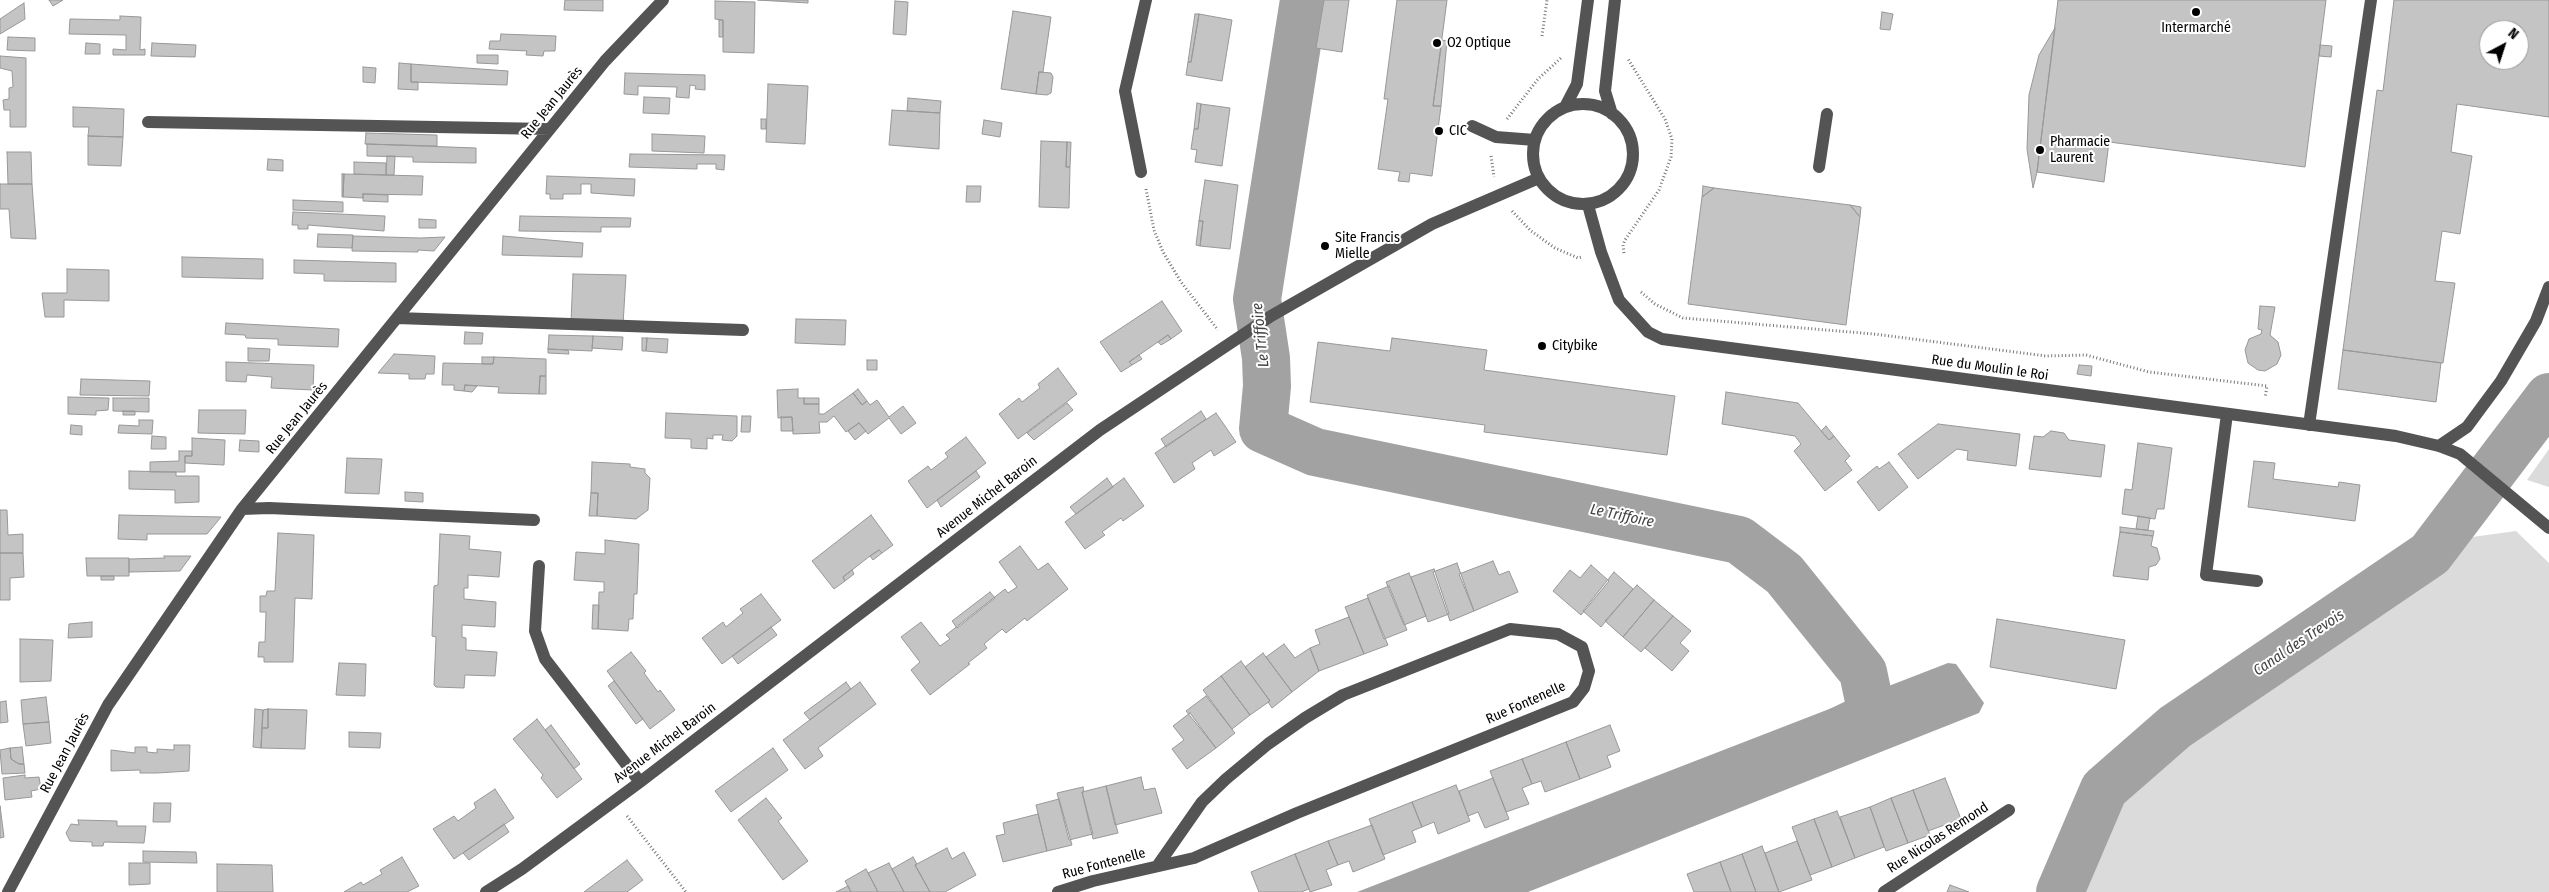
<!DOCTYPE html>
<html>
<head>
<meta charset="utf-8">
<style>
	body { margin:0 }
	#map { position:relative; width:2549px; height:892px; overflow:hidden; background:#fff; font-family:"Fira Sans Condensed",sans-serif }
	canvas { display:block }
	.north { position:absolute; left:2479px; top:20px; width:50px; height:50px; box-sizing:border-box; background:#fff; border:1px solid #999; border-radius:50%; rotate:40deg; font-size:14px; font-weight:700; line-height:20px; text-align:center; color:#000 }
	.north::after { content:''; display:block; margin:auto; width:18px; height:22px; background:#000; clip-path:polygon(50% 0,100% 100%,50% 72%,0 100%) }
</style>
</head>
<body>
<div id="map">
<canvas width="2549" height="892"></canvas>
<div class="north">N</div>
</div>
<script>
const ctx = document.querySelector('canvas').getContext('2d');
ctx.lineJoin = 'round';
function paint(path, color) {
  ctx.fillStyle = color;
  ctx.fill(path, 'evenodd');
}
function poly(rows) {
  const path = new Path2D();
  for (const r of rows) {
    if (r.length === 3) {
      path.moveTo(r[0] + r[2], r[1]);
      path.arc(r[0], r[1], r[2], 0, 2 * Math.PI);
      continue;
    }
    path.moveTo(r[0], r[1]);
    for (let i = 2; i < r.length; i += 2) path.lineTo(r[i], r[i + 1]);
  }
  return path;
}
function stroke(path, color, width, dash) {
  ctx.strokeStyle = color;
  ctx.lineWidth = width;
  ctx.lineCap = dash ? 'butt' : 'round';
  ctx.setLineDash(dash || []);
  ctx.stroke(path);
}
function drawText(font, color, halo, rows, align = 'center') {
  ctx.font = font + ' "Fira Sans Condensed",sans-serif';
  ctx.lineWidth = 4;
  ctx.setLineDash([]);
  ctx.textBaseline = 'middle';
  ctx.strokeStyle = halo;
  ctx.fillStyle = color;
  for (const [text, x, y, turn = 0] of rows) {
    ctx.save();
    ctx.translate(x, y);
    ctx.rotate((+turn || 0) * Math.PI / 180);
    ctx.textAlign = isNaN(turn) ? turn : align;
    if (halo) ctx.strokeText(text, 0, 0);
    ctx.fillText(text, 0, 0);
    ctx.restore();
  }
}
const green = poly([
	[2549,449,2549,487,2527,480],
	[2516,531,2549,563,2549,892,2078,892,2110,811,2180,748,2367,618,2465,538]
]);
const water = poly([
	[1948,663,1956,664,1984,703,1979,713,1528,892,1357,892]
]);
const river = poly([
	[1304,0,1257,299,1266,358,1267,386,1263,429,1315,452,1739,540,1784,574,1863,672,1872,715,1833,734],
	[2060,892,2104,789,2175,727,2430,554,2549,397]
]);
const building = poly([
	[49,0,63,0,53,6,49,0],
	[565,0,603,0,603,11,564,10,565,0],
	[758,0,808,0,808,3,758,0],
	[1324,0,1349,0,1342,52,1316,48,1324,0],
	[1397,0,1447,0,1433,106,1441,106,1432,176,1410,173,1409,182,1398,181,1400,172,1378,169,1388,99,1384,99,1397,0],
	[2058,0,2326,0,2305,167,2109,142,2104,182,2037,172,2058,0],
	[2394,0,2549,0,2549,117,2457,104,2451,152,2472,156,2460,234,2442,231,2435,281,2455,283,2443,363,2343,350,2377,90,2383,91,2394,0],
	[2489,30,2519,30,2519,60,2489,60,2489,30],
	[715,1,755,2,754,53,723,52,723,20,715,19,715,1],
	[895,1,908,2,906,35,893,34,895,1],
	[24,3,25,19,0,34,0,19,24,3],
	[1013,11,1051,17,1043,72,1039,72,1036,94,1001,89,1013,11],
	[1882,12,1893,14,1890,30,1880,29,1882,12],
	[1195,14,1199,14,1191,62,1188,62,1195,14],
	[1199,14,1232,20,1222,81,1186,75,1188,62,1191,62,1199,14],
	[120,16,141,17,140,50,145,49,145,55,113,55,113,49,126,50,126,35,69,34,70,19,120,20,120,16],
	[719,20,723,20,723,37,719,37,719,20],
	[2055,28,2037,172,2033,188,2027,149,2029,95,2039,55,2055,28],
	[501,34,556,36,555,51,544,51,543,56,526,55,527,51,489,49,490,41,500,41,501,34],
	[8,37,35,38,35,51,7,50,8,37],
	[1442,40,1447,41,1441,106,1433,106,1442,40],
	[86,43,100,44,100,54,85,54,86,43],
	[152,43,196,45,195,57,151,56,152,43],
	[2320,45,2332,46,2331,57,2319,56,2320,45],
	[477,55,498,55,498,64,477,63,477,55],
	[0,56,26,58,26,127,10,127,10,110,4,110,3,100,9,99,9,88,13,87,12,71,0,68,0,56],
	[399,63,411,64,411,82,418,82,418,90,398,89,399,63],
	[411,64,508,71,507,85,411,82,411,64],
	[363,67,376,68,375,83,363,82,363,67],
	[1039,72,1051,73,1053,77,1051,93,1047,95,1036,94,1039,72],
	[625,73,705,75,705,90,695,89,696,86,690,85,689,98,676,97,677,87,638,86,638,95,624,94,625,73],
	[768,84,808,86,805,144,766,142,768,84],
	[644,97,670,98,669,114,643,113,644,97],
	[908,98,941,101,940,113,907,111,908,98],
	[1197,103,1201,104,1198,129,1194,129,1197,103],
	[1201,104,1230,108,1222,166,1195,162,1197,150,1191,149,1194,129,1198,129,1201,104],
	[73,107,124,109,123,137,88,136,89,127,73,127,73,107],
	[892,110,940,113,939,149,889,145,892,110],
	[761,119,766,119,766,129,761,129,761,119],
	[984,120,1002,123,1000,137,982,134,984,120],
	[366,133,437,135,437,146,365,144,366,133],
	[652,134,705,136,704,153,652,151,652,134],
	[88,136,123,137,121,166,88,165,88,136],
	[1041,141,1067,142,1066,167,1070,167,1069,208,1039,207,1041,141],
	[1067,142,1071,142,1070,167,1066,167,1067,142],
	[367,144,476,148,476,163,413,162,413,157,367,156,367,144],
	[7,152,31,152,32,184,8,184,7,152],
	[630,154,725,155,724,170,716,169,716,164,697,164,697,169,629,167,630,154],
	[387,156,395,156,394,175,386,175,387,156],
	[268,159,283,160,283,171,267,170,268,159],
	[354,162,386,163,386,175,354,174,354,162],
	[342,174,344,174,343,197,342,197,342,174],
	[344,174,423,176,422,195,363,194,363,198,343,197,344,174],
	[547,176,635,179,634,196,591,193,591,184,581,184,581,194,563,194,563,199,550,199,550,194,546,194,547,176],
	[1205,180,1238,185,1230,249,1200,246,1203,221,1199,221,1205,180],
	[0,184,32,184,36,239,11,238,9,209,0,209,0,184],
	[967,186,981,186,980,202,966,202,967,186],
	[1703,186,1714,188,1702,197,1703,186],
	[1714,188,1850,205,1860,217,1846,325,1688,304,1702,197,1714,188],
	[363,194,388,195,388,202,363,201,363,194],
	[293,200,343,202,343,212,293,210,293,200],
	[1850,205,1861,207,1860,217,1850,205],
	[293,212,385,216,384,231,308,225,308,229,298,229,298,225,292,225,293,212],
	[520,216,631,218,630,227,601,227,601,232,519,231,520,216],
	[419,219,436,220,436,228,419,228,419,219],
	[1199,221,1203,221,1200,246,1196,245,1199,221],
	[318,234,353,235,352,248,317,247,318,234],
	[353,236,420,238,445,237,434,251,418,250,418,252,352,251,353,236],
	[503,236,583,243,582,257,502,255,503,236],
	[182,257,263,259,263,279,182,277,182,257],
	[294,260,396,263,396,282,324,281,324,274,294,273,294,260],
	[67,269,109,270,109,301,64,300,64,317,45,317,42,293,67,293,67,269],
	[573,274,626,275,623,325,571,322,573,274],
	[1162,301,1182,331,1171,339,1168,335,1129,362,1132,365,1121,372,1100,342,1162,301],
	[2260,306,2275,307,2270,335,2278,342,2281,355,2277,364,2265,371,2258,370,2248,363,2245,350,2249,339,2261,334,2262,330,2258,329,2260,306],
	[796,319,846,320,845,345,795,343,796,319],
	[226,323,339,329,338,347,278,345,278,339,246,338,245,335,225,334,226,323],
	[465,332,483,333,482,344,464,344,465,332],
	[549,335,593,336,592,351,548,349,549,335],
	[1168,335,1171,339,1161,345,1158,342,1168,335],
	[593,336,623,337,622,350,592,348,593,336],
	[642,338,647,338,646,351,642,351,642,338],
	[647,338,668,339,667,353,646,351,647,338],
	[1392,338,1487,350,1484,370,1675,396,1667,455,1484,432,1485,425,1310,402,1318,342,1390,351,1392,338],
	[248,348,270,349,269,361,248,361,248,348],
	[548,349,568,350,569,354,548,353,548,349],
	[2343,350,2441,363,2436,402,2338,389,2343,350],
	[394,354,435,356,434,374,426,374,425,379,409,379,409,374,378,373,394,354],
	[1139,355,1142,359,1132,365,1129,362,1139,355],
	[482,357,494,357,493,364,482,364,482,357],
	[494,357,546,359,546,376,540,376,539,394,498,393,499,387,465,385,464,391,454,390,454,385,442,385,443,363,493,364,494,357],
	[867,360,877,360,877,370,867,370,867,360],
	[226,362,314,365,313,390,271,388,272,377,247,375,246,382,226,381,226,362],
	[2079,365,2092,366,2091,376,2077,374,2079,365],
	[1058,368,1077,394,1018,439,999,414,1019,398,1022,402,1040,388,1038,384,1058,368],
	[540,376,546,376,546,394,539,394,540,376],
	[81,379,150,381,149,396,80,395,81,379],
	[465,385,477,386,472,392,464,391,465,385],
	[798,389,798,398,804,398,804,404,819,404,819,414,824,414,853,393,862,405,867,401,870,405,877,400,889,417,903,406,916,423,901,434,889,418,868,434,859,423,846,432,834,416,827,422,819,422,820,433,793,434,792,417,778,418,777,390,798,389],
	[858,389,867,401,862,405,853,393,858,389],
	[1726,392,1798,403,1829,440,1834,436,1850,456,1845,461,1852,470,1825,491,1794,451,1801,444,1795,436,1722,424,1726,392],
	[68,397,109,398,108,410,96,411,96,415,68,414,68,397],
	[113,398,149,398,149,412,113,411,113,398],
	[804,398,819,398,819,404,804,404,804,398],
	[1067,403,1073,410,1034,440,1027,433,1067,403],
	[199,410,246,410,245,434,198,433,199,410],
	[123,411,135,411,135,415,123,415,123,411],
	[1201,411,1206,419,1166,447,1161,439,1201,411],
	[666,413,737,416,737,436,732,441,722,440,723,435,713,435,713,439,707,438,707,449,691,448,691,439,665,438,666,413],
	[1216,413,1236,442,1214,456,1211,450,1192,463,1195,469,1174,483,1155,453,1216,413],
	[742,416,751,416,750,432,741,432,742,416],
	[781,417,792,417,793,431,781,431,781,417],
	[139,420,153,420,152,434,118,433,119,425,139,426,139,420],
	[859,423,866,431,855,440,848,431,859,423],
	[1938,424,2020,434,2016,466,1967,460,1968,451,1957,449,1918,479,1898,454,1938,424],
	[71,425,82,426,82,435,70,434,71,425],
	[1826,426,1834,436,1829,440,1821,431,1826,426],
	[2051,431,2064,433,2069,440,2105,445,2101,477,2029,469,2034,436,2043,437,2051,431],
	[152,436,166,437,166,449,151,449,152,436],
	[966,437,986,463,927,508,908,481,928,466,931,470,948,457,945,453,966,437],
	[192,438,225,440,224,465,185,463,185,456,192,456,192,438],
	[240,440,259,441,259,452,239,451,240,440],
	[2138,443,2172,448,2164,509,2157,509,2155,519,2122,514,2125,489,2132,490,2138,443],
	[179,451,192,451,192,456,185,456,185,472,150,472,150,462,179,461,179,451],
	[347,458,382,459,379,494,345,493,347,458],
	[2254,461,2275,463,2273,479,2338,487,2339,482,2360,485,2355,521,2248,507,2254,461],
	[592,462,630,464,630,467,645,469,645,473,650,478,648,510,636,519,597,516,598,493,591,493,592,462],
	[1889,462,1908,487,1879,511,1857,482,1877,466,1879,469,1889,462],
	[129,471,176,472,176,476,199,476,199,502,175,503,175,490,129,489,129,471],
	[976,471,980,477,941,507,937,500,976,471],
	[1107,478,1113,487,1076,514,1070,507,1107,478],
	[1124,478,1144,506,1123,521,1121,518,1102,532,1105,535,1085,549,1065,522,1124,478],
	[405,492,423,493,423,502,405,501,405,492],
	[591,493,598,493,597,516,589,516,591,493],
	[0,510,7,510,8,535,23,534,23,553,0,553,0,510],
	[119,515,221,517,207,534,147,534,147,540,118,539,119,515],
	[871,515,893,545,882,553,879,550,870,556,843,577,845,581,834,589,812,561,871,515],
	[2138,516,2150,518,2148,530,2136,529,2138,516],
	[2120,527,2136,529,2154,531,2153,536,2120,532,2120,527],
	[2120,532,2153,536,2151,546,2157,548,2160,559,2156,565,2149,567,2148,580,2113,576,2120,532],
	[278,533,314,535,312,599,295,598,293,662,264,662,264,657,258,657,259,642,265,642,266,612,260,612,260,596,266,596,267,591,275,591,278,533],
	[440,534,470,536,469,549,501,552,499,577,468,575,468,588,464,588,464,599,496,602,495,627,462,625,462,637,466,638,466,650,497,652,495,676,465,675,464,688,436,687,434,685,436,637,432,636,434,586,438,585,440,534],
	[605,540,639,544,637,594,634,594,633,619,629,619,628,631,598,629,599,592,604,592,604,582,574,580,576,552,605,554,605,540],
	[1020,546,1038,570,1048,563,1068,589,1027,621,1025,618,1006,633,1002,629,984,644,987,648,968,663,970,664,930,695,911,670,920,662,901,637,921,622,940,646,950,639,946,635,1005,589,1008,593,1017,587,999,562,1020,546],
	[879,550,882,553,873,560,870,556,879,550],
	[0,553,23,553,24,577,10,578,10,600,0,600,0,553],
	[164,556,191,556,180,571,129,572,129,559,165,558,164,556],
	[86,558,129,558,129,576,87,576,86,558],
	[1493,561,1499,575,1509,571,1518,592,1474,611,1459,574,1493,561],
	[1457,563,1474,611,1450,621,1433,572,1457,563],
	[1591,565,1609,581,1581,615,1553,591,1570,570,1580,578,1591,565],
	[1434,569,1449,614,1428,622,1411,577,1434,569],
	[852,570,854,574,845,581,843,577,852,570],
	[1614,572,1633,589,1601,627,1583,611,1614,572],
	[1409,573,1426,616,1404,625,1386,582,1409,573],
	[101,576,114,576,114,580,101,580,101,576],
	[1637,585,1654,600,1623,637,1605,621,1637,585],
	[1389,586,1407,630,1384,639,1367,595,1389,586],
	[990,592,995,598,957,628,952,621,990,592],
	[761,594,781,620,722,664,702,638,723,622,726,627,743,613,740,609,761,594],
	[1368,598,1388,645,1364,654,1345,607,1368,598],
	[1654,600,1673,616,1641,652,1623,637,1654,600],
	[593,605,599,605,598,629,592,629,593,605],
	[1673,616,1691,631,1680,643,1689,651,1672,671,1645,648,1673,616],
	[1349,617,1364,654,1319,671,1310,648,1320,644,1315,630,1349,617],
	[1997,619,2125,640,2116,689,1990,667,1997,619],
	[92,622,92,637,68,638,69,624,92,622],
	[771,627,777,635,738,664,732,656,771,627],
	[20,639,53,640,51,681,20,682,20,639],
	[1284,644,1295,658,1310,648,1319,671,1292,692,1266,657,1284,644],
	[631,652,646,671,644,673,658,692,660,690,675,710,650,729,607,671,631,652],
	[1263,653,1292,692,1272,708,1268,702,1270,701,1245,667,1263,653],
	[1241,661,1270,701,1250,715,1221,676,1241,661],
	[339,663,366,664,365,696,336,695,339,663],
	[1221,676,1250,715,1232,729,1203,690,1221,676],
	[614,681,643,719,636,724,608,686,614,681],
	[846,682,851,689,810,720,804,713,846,682],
	[860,682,876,704,818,748,823,756,805,769,783,740,860,682],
	[1206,696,1235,733,1216,748,1186,711,1206,696],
	[46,697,49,722,23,724,21,700,46,697],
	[6,701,8,722,0,723,0,702,6,701],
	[255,709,263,710,261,748,253,747,255,709],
	[268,709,307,710,305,749,261,748,262,728,268,728,268,709],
	[268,709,268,728,262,728,263,710,268,709],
	[1190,713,1216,748,1187,769,1172,749,1184,740,1173,726,1190,713],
	[537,719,582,779,557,798,541,778,543,775,513,739,537,719],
	[49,722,51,743,26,746,23,724,49,722],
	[551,725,580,764,574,769,545,730,551,725],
	[1610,725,1620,751,1607,756,1611,767,1580,779,1566,742,1610,725],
	[349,732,381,733,380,748,349,747,349,732],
	[1566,742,1580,779,1545,792,1541,781,1532,784,1522,759,1566,742],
	[174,745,190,745,189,771,157,773,140,773,140,770,111,771,111,750,135,753,135,747,147,747,147,752,157,753,157,749,174,750,174,745],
	[22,747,24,764,19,764,11,759,10,748,22,747],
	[10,748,11,759,19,764,24,764,25,773,2,774,0,750,10,748],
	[773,748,788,770,731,812,715,791,773,748],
	[1522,759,1532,784,1522,788,1529,804,1506,812,1490,771,1522,759],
	[25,775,25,778,39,777,41,789,31,791,32,797,5,800,3,778,25,775],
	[1141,777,1144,790,1155,788,1162,813,1115,825,1106,786,1141,777],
	[1493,778,1509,819,1485,828,1478,812,1468,816,1459,791,1493,778],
	[1945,778,1961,819,1928,831,1913,790,1945,778],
	[1456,785,1470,821,1438,834,1434,822,1422,827,1412,802,1456,785],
	[1106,786,1118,833,1093,839,1082,792,1106,786],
	[1083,787,1084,792,1082,792,1093,834,1069,840,1057,793,1083,787],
	[495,789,514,818,454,859,433,829,454,816,458,821,476,808,474,803,495,789],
	[1913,790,1930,835,1908,843,1891,798,1913,790],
	[766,798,782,818,778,821,808,861,783,880,738,820,766,798],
	[1891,798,1908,843,1886,851,1870,807,1891,798],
	[1059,799,1072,845,1047,851,1036,805,1059,799],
	[1412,802,1422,827,1412,831,1416,842,1383,855,1369,819,1412,802],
	[154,803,171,803,170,822,153,822,154,803],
	[0,806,4,837,0,838,0,806],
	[1870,807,1884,847,1855,858,1840,817,1870,807],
	[1837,811,1855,858,1832,867,1814,819,1837,811],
	[1038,814,1047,851,1003,862,996,836,1005,834,1003,823,1038,814],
	[1814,819,1832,867,1810,875,1792,827,1814,819],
	[78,820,117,821,117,826,146,826,144,843,104,842,103,846,92,846,92,842,70,841,66,833,71,824,79,825,78,820],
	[504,824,509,832,469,860,463,853,504,824],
	[1372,825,1385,859,1353,872,1349,861,1338,865,1328,841,1372,825],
	[1328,841,1338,865,1326,870,1332,885,1310,892,1295,854,1328,841],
	[1797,841,1812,880,1779,892,1765,853,1797,841],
	[1762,846,1779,892,1756,892,1742,854,1762,846],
	[947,848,952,859,964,852,976,875,945,892,930,892,915,865,947,848],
	[143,851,196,852,197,863,143,862,143,851],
	[1295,854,1309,889,1301,892,1259,892,1251,872,1295,854],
	[1742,854,1756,892,1731,892,1720,862,1742,854],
	[402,857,419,886,407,892,344,892,361,882,363,885,382,874,380,870,402,857],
	[913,857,917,864,915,865,930,892,904,892,892,869,913,857],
	[627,860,643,880,627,892,584,892,627,860],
	[1720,862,1731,892,1694,892,1687,874,1720,862],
	[129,863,150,863,150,884,129,885,129,863],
	[889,863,892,869,904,892,878,892,868,873,889,863],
	[217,864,272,865,273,892,217,892,217,864],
	[866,869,878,892,851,892,845,881,866,869],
	[1950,885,1969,892,1947,892,1950,885],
	[848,886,851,892,836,892,848,886]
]);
const path = poly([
	[1542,36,1547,0],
	[1507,119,1538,79,1561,58],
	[1491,156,1494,177],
	[1146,189,1154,230,1163,252,1181,282,1218,330],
	[1512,211,1531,231,1555,248,1578,258,1582,257],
	[1624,253,1623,245,1625,240,1659,190,1671,157,1672,139,1665,119,1628,59],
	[1641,292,1655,304,1683,318,1874,334,2046,356,2086,355,2149,372,2267,386,2265,398],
	[627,816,686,892]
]);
const minor = poly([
	[1583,154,50],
	[1565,107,1577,84,1588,0],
	[1612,114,1605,91,1615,0],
	[148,122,550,129],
	[1472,126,1496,137,1535,140],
	[1819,167,1827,114],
	[1141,172,1125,91,1146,0],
	[1588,205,1601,252,1619,300,1648,332,1662,339,2396,436,2439,446,2460,454,2549,528],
	[397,318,743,330],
	[2227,414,2206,575,2257,581],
	[2309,425,2371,0],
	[2439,446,2467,427,2501,381,2536,321,2549,287],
	[242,509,269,508,534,520],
	[539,566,535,631,545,659,640,782],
	[8,892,108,705,242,509,605,61,663,0],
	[486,892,522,869,640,782,1100,430,1271,316,1432,224,1539,178],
	[1058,892,1093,881,1194,858,1297,813,1573,702,1584,688,1589,671,1582,647,1558,634,1510,629,1343,695,1305,718,1268,744,1226,779,1202,802,1158,865],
	[1884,892,2009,810]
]);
const markers = [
	[2196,12,5,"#000"],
	[1437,43,5,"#000"],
	[1439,131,5,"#000"],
	[2040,150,5,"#000"],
	[1325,246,5,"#000"],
	[1542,346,5,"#000"]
];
const poiNames = [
	["Intermarché",2196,28,"center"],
	["O2 Optique",1447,43],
	["CIC",1449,131],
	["Pharmacie",2050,142],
	["Laurent",2050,158],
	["Site Francis",1335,238],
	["Mielle",1335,254],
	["Citybike",1552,346]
];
const streetNames = [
	["Rue Jean Jaurès",552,103,-51],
	["Rue du Moulin le Roi",1990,368,8],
	["Rue Jean Jaurès",297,418,-51],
	["Avenue Michel Baroin",987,497,-38],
	["Rue Fontenelle",1526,703,-24],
	["Avenue Michel Baroin",665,743,-37],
	["Rue Jean Jaurès",65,753,-62],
	["Rue Nicolas Remond",1938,838,-33],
	["Rue Fontenelle",1104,864,-15]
];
const waterNames = [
	["Le Triffoire",1261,335,-96],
	["Le Triffoire",1622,516,12],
	["Canal des Trevois",2299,643,-34]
];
paint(green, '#dbdbdb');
paint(water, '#a2a2a2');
stroke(river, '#a2a2a2', 48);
paint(building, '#c4c4c4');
stroke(building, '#989898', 1);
stroke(path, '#767676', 3, [1, 2.5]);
stroke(minor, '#545454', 12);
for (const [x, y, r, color] of markers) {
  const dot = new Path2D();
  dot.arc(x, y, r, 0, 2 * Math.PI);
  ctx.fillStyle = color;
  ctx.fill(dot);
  stroke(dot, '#fff', 2);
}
drawText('14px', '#000', '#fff', poiNames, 'left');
drawText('14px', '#000', '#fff', streetNames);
drawText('italic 15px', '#434343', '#fff', waterNames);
</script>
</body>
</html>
